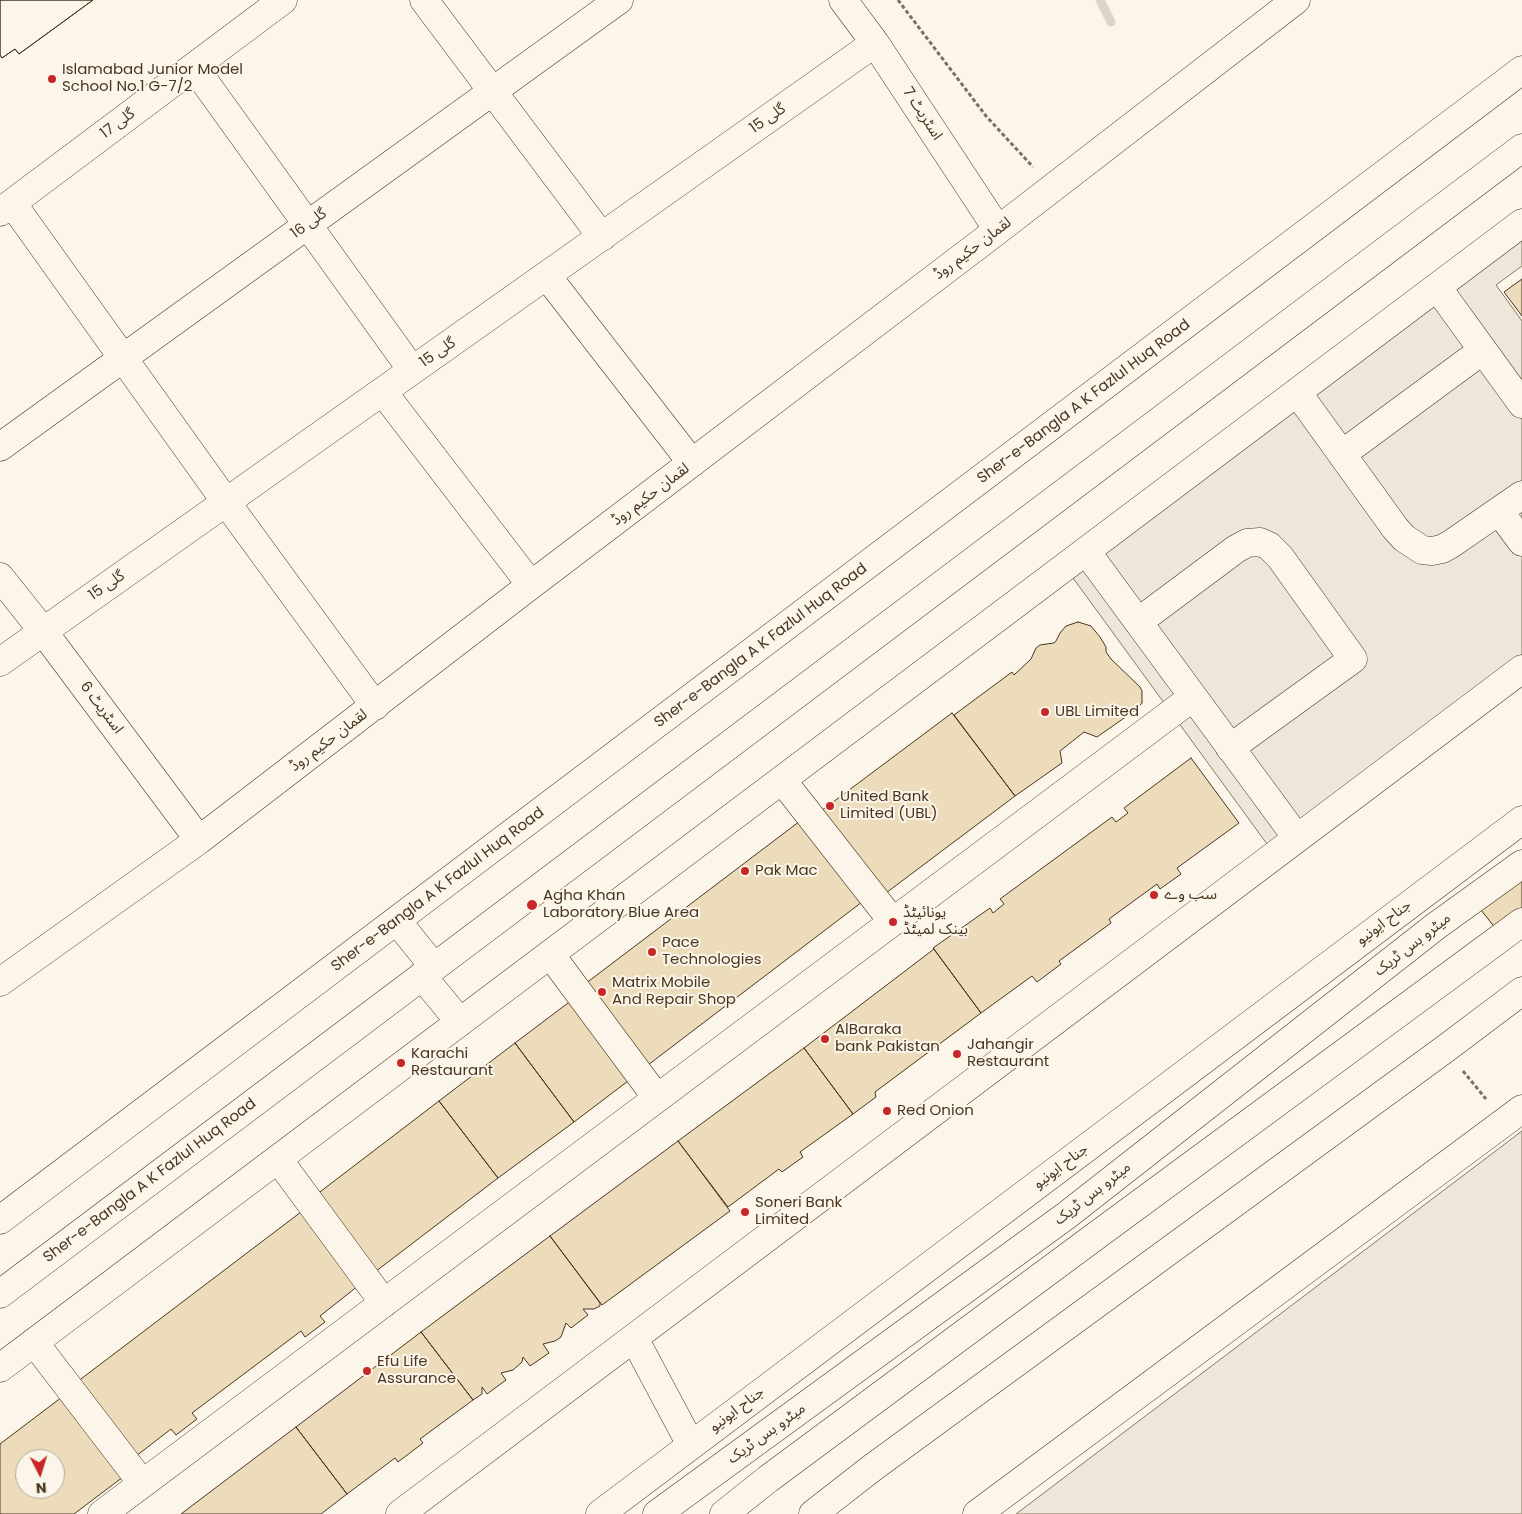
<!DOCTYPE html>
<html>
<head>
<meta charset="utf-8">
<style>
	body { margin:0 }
	#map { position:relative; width:1522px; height:1514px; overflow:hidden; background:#fbf6e9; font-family:Poppins,sans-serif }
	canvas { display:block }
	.north { position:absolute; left:15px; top:1449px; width:50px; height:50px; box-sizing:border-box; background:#fbf6e9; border:1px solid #b4a999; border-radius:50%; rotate:175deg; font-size:14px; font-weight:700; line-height:20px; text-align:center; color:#4a3520 }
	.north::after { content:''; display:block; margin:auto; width:18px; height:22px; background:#c62828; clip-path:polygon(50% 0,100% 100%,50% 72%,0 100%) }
</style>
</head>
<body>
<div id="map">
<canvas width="1522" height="1514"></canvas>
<div class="north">N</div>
</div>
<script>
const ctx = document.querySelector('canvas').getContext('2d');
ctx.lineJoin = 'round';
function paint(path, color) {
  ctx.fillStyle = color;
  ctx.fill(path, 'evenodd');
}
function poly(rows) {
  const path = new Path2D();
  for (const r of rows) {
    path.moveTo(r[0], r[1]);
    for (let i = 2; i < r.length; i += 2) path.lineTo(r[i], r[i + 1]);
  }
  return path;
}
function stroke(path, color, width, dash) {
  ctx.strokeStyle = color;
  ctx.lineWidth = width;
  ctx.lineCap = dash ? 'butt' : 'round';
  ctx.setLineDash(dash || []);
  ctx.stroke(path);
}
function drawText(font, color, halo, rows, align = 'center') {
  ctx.font = font + ' Poppins,"Noto Sans Arabic",sans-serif';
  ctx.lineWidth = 4;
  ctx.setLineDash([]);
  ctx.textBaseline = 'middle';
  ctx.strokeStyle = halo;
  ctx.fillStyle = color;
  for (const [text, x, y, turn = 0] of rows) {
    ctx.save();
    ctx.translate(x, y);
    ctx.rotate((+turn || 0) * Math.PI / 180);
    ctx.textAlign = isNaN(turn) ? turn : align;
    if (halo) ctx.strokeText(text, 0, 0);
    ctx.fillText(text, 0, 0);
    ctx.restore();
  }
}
const green = poly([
	[1522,1131,1522,1514,1016,1514,1522,1131]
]);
const parking = poly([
	[1522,223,1522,266,1496,285,1522,321,1522,669,1275,855,1065,567,1522,223]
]);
const stream = poly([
	[1100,0,1111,22]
]);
const building = poly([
	[0,0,93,0,19,54,15,49,2,58,0,55,0,0],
	[0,0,93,0,19,54,15,49,2,58,0,55,0,0],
	[1522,279,1522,316,1504,292,1522,279],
	[1078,622,1091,626,1100,637,1106,647,1106,652,1111,659,1140,687,1142,691,1142,703,1137,709,1097,737,1084,732,1060,751,1062,763,1015,796,954,715,1012,672,1014,675,1031,659,1036,648,1040,645,1054,643,1056,641,1060,633,1066,626,1078,622],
	[952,713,1015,796,882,896,817,814,952,713],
	[1191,758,1239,823,1177,868,1181,874,1160,889,1157,884,1109,919,1111,923,1059,961,1061,964,1037,982,1032,976,981,1013,933,948,990,908,993,913,1004,904,1000,899,1112,817,1116,822,1128,813,1124,808,1191,758],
	[804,818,866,899,644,1068,581,987,804,818],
	[1522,880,1522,917,1500,934,1481,910,1522,880],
	[934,949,981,1013,875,1092,876,1097,853,1114,804,1048,934,949],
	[572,1000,632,1078,574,1122,515,1043,572,1000],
	[515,1043,574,1122,498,1178,439,1101,515,1043],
	[804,1048,853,1114,800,1152,803,1157,782,1172,779,1169,728,1207,678,1141,804,1048],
	[439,1101,498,1178,371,1275,312,1198,439,1101],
	[678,1141,730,1211,602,1305,550,1236,678,1141],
	[301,1212,358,1286,320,1316,325,1322,305,1337,301,1331,192,1413,197,1419,176,1435,171,1429,131,1460,73,1385,301,1212],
	[550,1236,600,1303,600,1306,594,1309,583,1309,588,1315,571,1328,566,1323,561,1337,555,1341,543,1344,549,1353,530,1366,523,1357,522,1362,513,1370,501,1373,506,1380,487,1394,482,1387,482,1394,473,1400,421,1332,550,1236],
	[421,1332,473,1400,420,1439,423,1443,398,1462,395,1458,347,1494,296,1427,421,1332],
	[66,1394,127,1474,74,1514,0,1514,0,1444,66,1394],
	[25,1459,55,1459,55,1489,25,1489,25,1459],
	[296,1427,347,1494,321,1514,181,1514,296,1427]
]);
const path = poly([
	[898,0,986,116,1033,167],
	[1463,1071,1486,1099]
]);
const minor = poly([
	[424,0,602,237],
	[843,0,875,43,998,230],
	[194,67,412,370],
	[12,203,226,502,375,706],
	[0,212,283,0],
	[547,276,692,463],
	[1437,287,1522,404],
	[383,392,531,585],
	[1297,392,1395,528,1404,538,1422,550,1432,551,1442,549,1451,544,1522,495],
	[0,447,619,0],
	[1342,454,1483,350],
	[1499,511,1522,542],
	[1086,551,1297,838],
	[0,577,43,631,199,840],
	[1138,622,1236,549,1247,543,1260,542,1269,546,1280,557,1353,659,1230,748],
	[0,662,875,43],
	[782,780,893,922],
	[550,954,657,1098],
	[422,976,460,1022],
	[0,982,199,840,531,585,998,230,1296,0],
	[278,1159,384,1303],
	[634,1338,691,1445],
	[34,1342,142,1483],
	[0,1368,1522,223],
	[102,1514,1193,697],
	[400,1514,1522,669],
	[657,1514,1067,1215,1436,926,1522,864],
	[724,1514,768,1479,1089,1241,1522,922],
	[977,1514,1522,1109]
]);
const major = poly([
	[397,921,434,967],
	[0,1220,1522,70],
	[0,1294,1522,148],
	[600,1514,1522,820],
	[813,1514,872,1468,1445,1049,1522,991]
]);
const markers = [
	[52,79,5,"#c62828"],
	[1045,712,5,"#c62828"],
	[830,806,5,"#c62828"],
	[745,871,5,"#c62828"],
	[1154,895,5,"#c62828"],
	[532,905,6,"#c62828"],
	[893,922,5,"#c62828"],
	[652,952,5,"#c62828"],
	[602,992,5,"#c62828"],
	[825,1039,5,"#c62828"],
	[957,1054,5,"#c62828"],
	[401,1063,5,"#c62828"],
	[887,1111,5,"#c62828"],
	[745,1212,5,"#c62828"],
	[367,1371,5,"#c62828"]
];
const poiNames = [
	["Islamabad Junior Model",62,70],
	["School No.1 G-7/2",62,87],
	["UBL Limited",1055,712],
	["United Bank",840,797],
	["Limited (UBL)",840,814],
	["Pak Mac",755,871],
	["سب وے",1164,895],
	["Agha Khan",543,896],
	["Laboratory Blue Area",543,913],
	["یونائیٹڈ",903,913],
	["بینک لمیٹڈ",903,930],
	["Pace",662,943],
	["Technologies",662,960],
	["Matrix Mobile",612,983],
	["And Repair Shop",612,1000],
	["AlBaraka",835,1030],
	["bank Pakistan",835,1047],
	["Jahangir",967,1045],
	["Restaurant",967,1062],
	["Karachi",411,1054],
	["Restaurant",411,1071],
	["Red Onion",897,1111],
	["Soneri Bank",755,1203],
	["Limited",755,1220],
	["Efu Life",377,1362],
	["Assurance",377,1379]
];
const streetNames = [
	["اسٹریٹ 7",922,114,57],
	["گلی 15",768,119,-35],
	["گلی 17",118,124,-37],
	["گلی 16",309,224,-36],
	["لقمان حکیم روڈ",973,249,-37],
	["گلی 15",438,353,-35],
	["Sher-e-Bangla A K Fazlul Huq Road",1084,402,-37],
	["لقمان حکیم روڈ",651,495,-37],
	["گلی 15",107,586,-35],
	["Sher-e-Bangla A K Fazlul Huq Road",761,646,-37],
	["اسٹریٹ 6",101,708,53],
	["لقمان حکیم روڈ",329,741,-37],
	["Sher-e-Bangla A K Fazlul Huq Road",438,890,-37],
	["جناح ایونیو",1384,923,-37],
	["میٹرو بس ٹریک",1413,945,-38],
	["جناح ایونیو",1061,1167,-37],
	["Sher-e-Bangla A K Fazlul Huq Road",150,1181,-37],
	["میٹرو بس ٹریک",1093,1194,-38],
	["جناح ایونیو",737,1410,-37],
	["میٹرو بس ٹریک",767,1434,-36]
];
paint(green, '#ede6d9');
stroke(green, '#887966', 1);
paint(parking, '#ede7d9');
stroke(parking, '#887966', 1);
stroke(stream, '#dcd4c6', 9);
paint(building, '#ecdcbc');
stroke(building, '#4a3520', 1);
stroke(minor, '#4a3520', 29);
stroke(major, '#4a3520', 29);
stroke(path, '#7f6f5c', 3, [4, 2.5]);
stroke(minor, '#fbf6e9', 28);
stroke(major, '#fbf6e9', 28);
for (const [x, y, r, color] of markers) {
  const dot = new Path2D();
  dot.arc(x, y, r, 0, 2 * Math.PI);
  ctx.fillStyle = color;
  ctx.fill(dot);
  stroke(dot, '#fbf6e9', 2);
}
drawText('15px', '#4a3520', '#fbf6e9', poiNames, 'left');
drawText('15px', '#4a3520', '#fbf6e9', streetNames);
</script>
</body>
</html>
